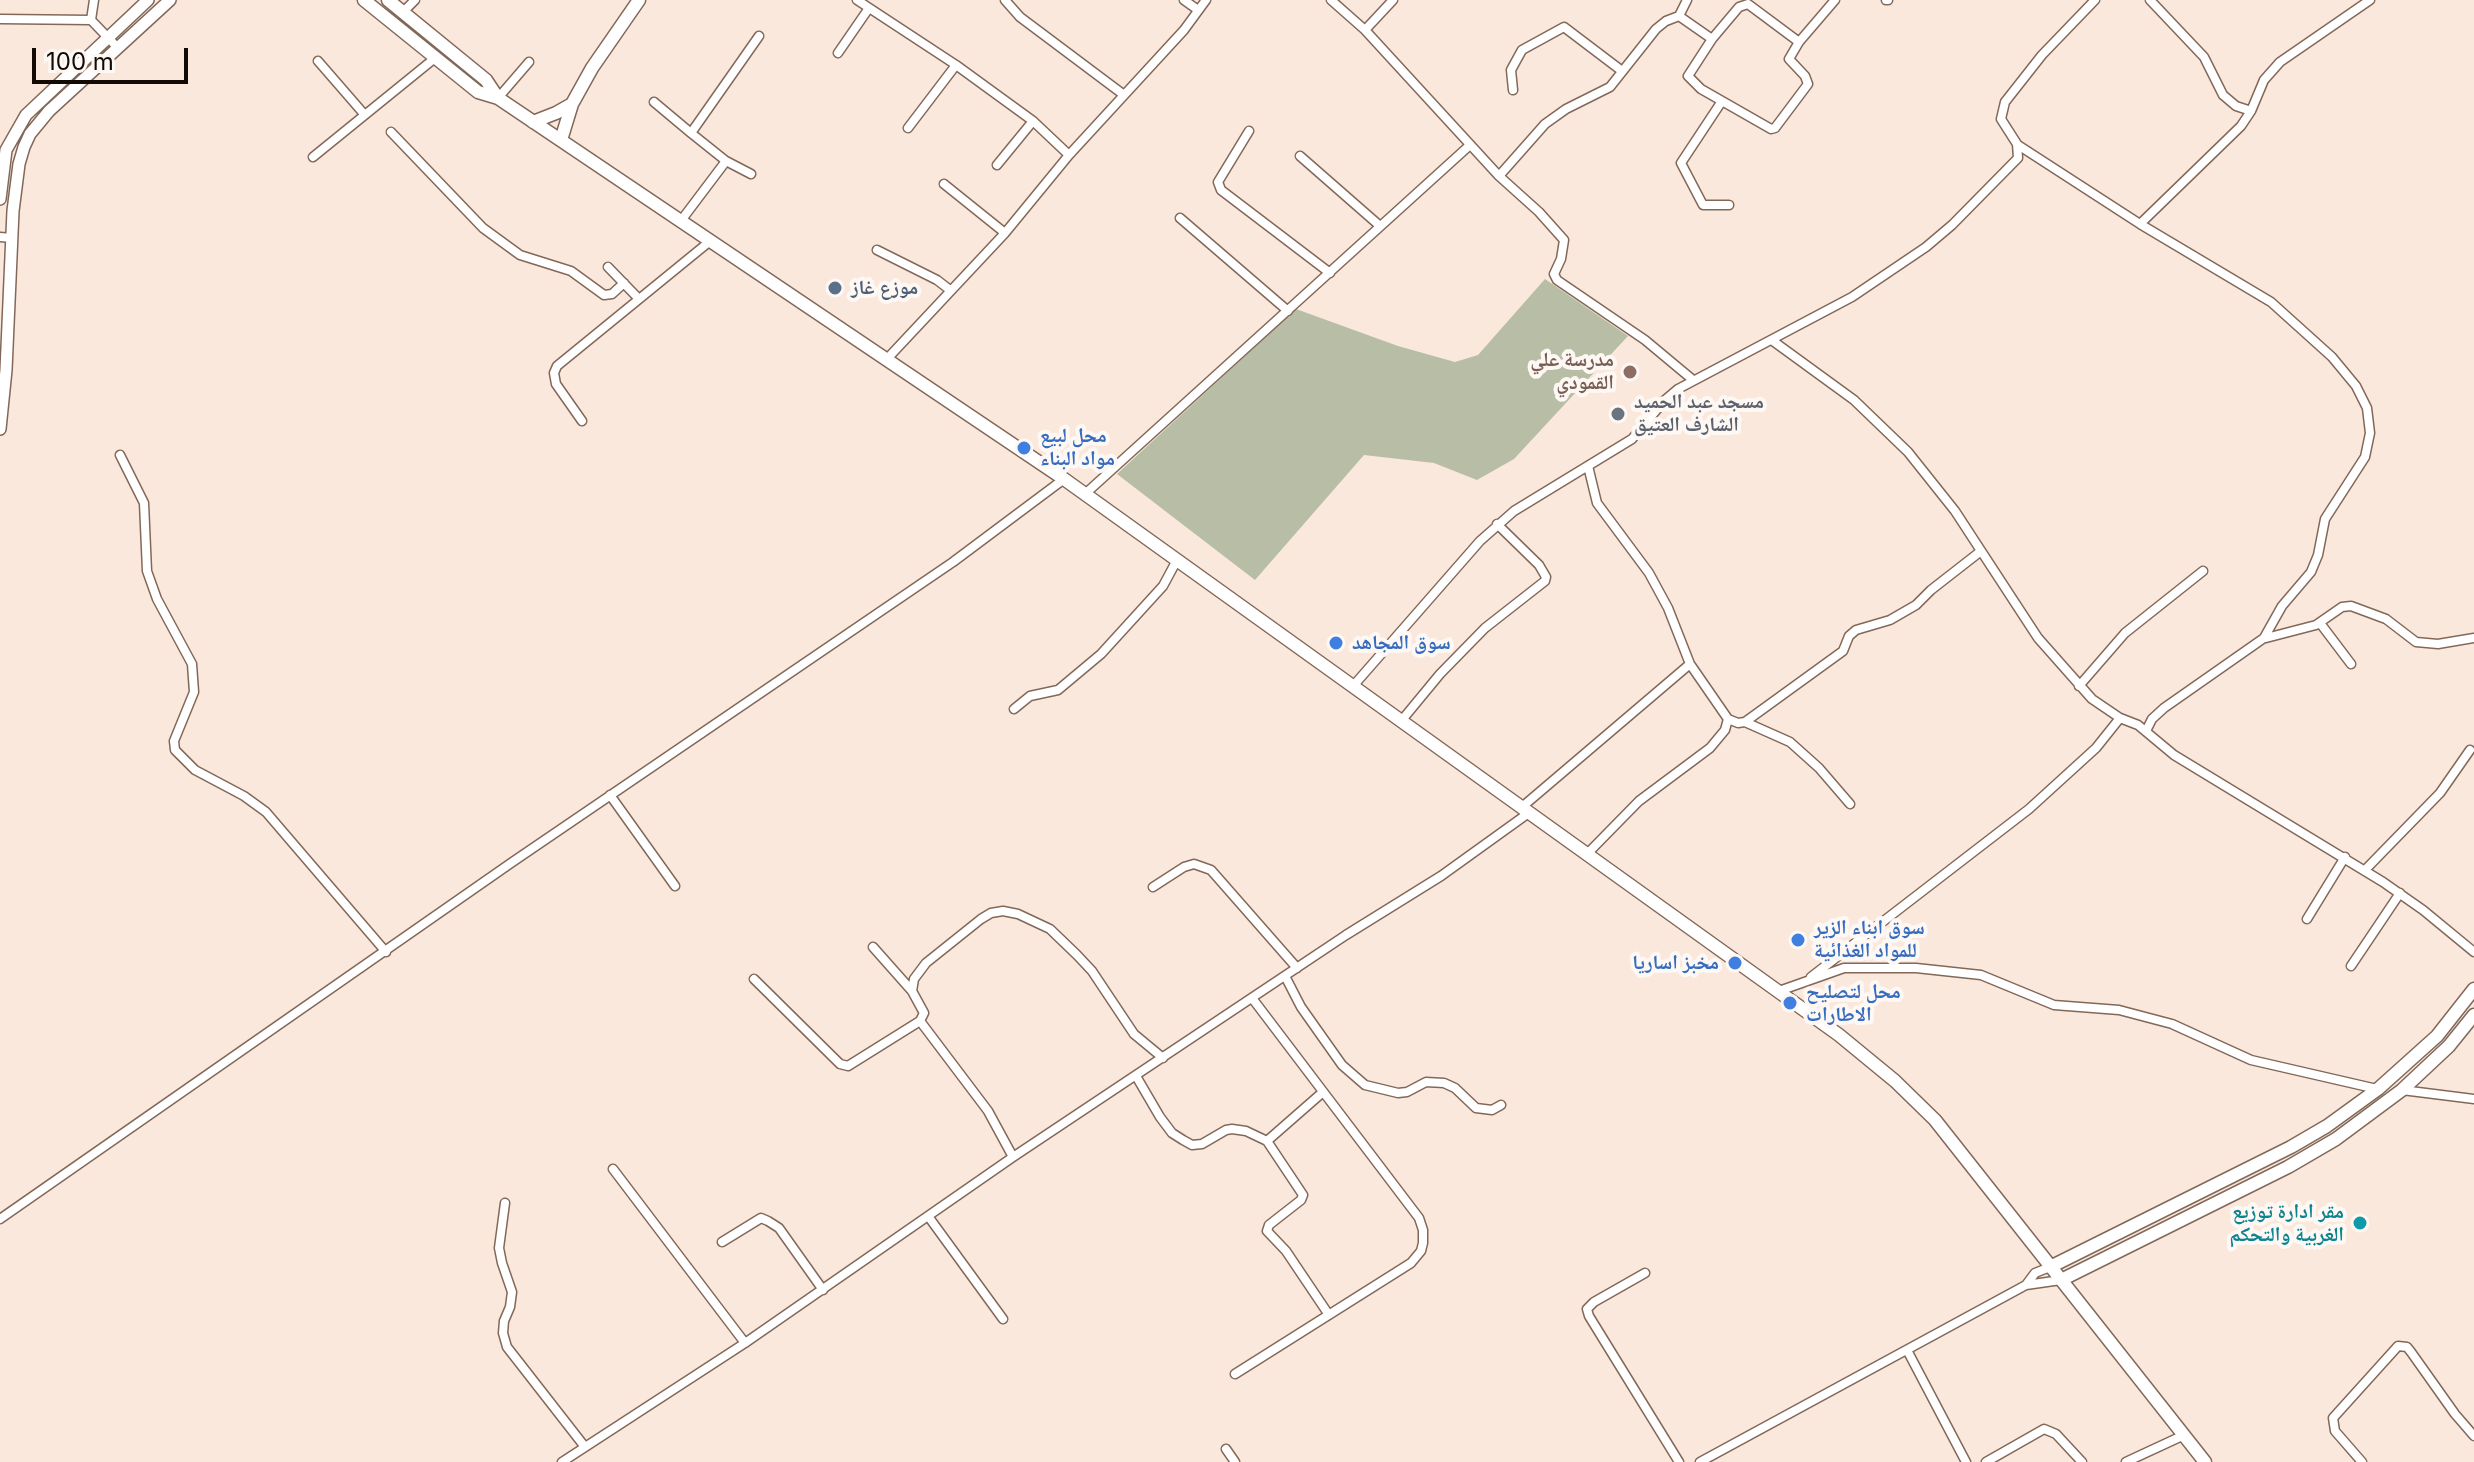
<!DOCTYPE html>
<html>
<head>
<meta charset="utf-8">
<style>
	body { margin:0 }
	#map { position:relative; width:2474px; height:1462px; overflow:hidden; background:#fbe8dd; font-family:Inter,sans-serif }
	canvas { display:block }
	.scale { position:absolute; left:32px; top:48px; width:156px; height:36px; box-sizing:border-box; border:4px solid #140a05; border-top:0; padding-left:10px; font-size:24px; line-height:28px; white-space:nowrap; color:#140a05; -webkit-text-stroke:6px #fef8f4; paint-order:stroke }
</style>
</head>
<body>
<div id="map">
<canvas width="2474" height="1462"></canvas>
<div class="scale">100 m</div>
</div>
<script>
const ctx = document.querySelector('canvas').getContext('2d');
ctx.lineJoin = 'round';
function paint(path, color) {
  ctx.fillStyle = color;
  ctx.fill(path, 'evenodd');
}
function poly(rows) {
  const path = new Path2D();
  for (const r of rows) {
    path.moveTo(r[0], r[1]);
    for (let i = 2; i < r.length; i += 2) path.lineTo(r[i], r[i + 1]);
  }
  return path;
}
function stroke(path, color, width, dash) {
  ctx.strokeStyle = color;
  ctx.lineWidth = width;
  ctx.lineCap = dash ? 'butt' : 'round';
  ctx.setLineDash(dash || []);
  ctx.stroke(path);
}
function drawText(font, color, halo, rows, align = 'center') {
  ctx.font = font + ' Inter,"Noto Naskh Arabic",sans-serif';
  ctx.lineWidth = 8;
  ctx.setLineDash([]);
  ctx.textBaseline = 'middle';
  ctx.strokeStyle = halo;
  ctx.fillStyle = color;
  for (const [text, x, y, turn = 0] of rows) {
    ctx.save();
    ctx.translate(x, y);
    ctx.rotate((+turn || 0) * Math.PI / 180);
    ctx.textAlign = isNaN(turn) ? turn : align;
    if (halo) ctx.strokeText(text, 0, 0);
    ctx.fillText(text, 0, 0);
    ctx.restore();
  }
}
const green = poly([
	[1545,279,1628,336,1514,459,1477,480,1434,463,1364,455,1255,580,1117,474,1296,309,1398,346,1455,362,1478,355]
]);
const minor = poly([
	[94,0,91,20,118,48],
	[857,0,956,65,1033,121,1069,155],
	[1005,0,1020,17,1124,95],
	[1184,0,1198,10],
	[1331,0,1365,30,1499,176,1539,212,1564,240,1561,259,1554,274,1557,280,1645,340,1693,380],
	[1886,0,1888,0],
	[2150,0,2204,57,2223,95,2236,106,2251,111,2264,80,2280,62,2370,0],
	[403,12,415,0],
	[1679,16,1712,39,1739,7,1748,4,1799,42,1835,0],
	[0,19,91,20],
	[1365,30,1393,0],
	[1712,39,1688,76,1701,89,1722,101],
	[838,53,869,8],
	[318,61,364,114],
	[1513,90,1511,70,1522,50,1564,27,1622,71],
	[498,98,529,62],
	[654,102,691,133],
	[908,128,956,65],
	[1249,131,1218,182,1221,190,1330,273],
	[391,132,483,228,520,255,571,271,604,295,612,294,624,283],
	[2018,145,2140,224,2271,302,2332,357,2356,386,2367,408,2370,433,2365,457,2325,519,2318,555,2311,572,2282,606,2264,638,2164,708,2152,719,2146,731],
	[1300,156,1380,226],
	[313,157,435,58],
	[726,161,751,174],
	[997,165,1033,121],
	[1499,176,1545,124,1566,109,1610,87,1656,29,1666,21,1679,16,1687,0],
	[944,184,1005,233],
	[1729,205,1703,205,1681,163,1722,101,1771,129,1775,128,1808,84,1805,76,1789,59,1799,42],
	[1180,218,1288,311],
	[680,222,726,161,691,133,759,36],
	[2140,224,2241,126,2251,111],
	[0,237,12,238],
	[877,250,937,280,950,290],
	[608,267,639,299],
	[1773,341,1854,400,1908,452,1955,511,2038,638,2092,699,2120,718,2138,725,2174,755,2383,882,2423,910,2474,952],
	[886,360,1005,233,1069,155,1184,30,1206,0],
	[582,421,556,384,554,373,557,366,709,242],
	[120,455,144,503,147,571,157,599,192,664,194,692,174,741,175,750,195,770,244,796,266,812,386,952],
	[1085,494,1470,145],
	[2320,623,2351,664],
	[2266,638,2316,625,2342,607,2351,606,2386,619,2416,642,2438,644,2474,638],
	[1354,685,1480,541,1514,511,1632,439,1665,400,1678,389,1852,297,1926,247,1952,225,2018,158,2017,144,2001,119,2005,102,2042,55,2095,0],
	[2079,686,2125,633,2203,571],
	[1014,709,1030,696,1058,690,1101,654,1163,586,1177,560],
	[1728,719,1738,723,1745,722,1843,651,1849,636,1856,630,1890,620,1916,605,1931,590,1981,551],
	[1402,720,1440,674,1485,628,1545,581,1546,577,1539,565,1497,524],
	[1745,722,1790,742,1819,768,1850,804],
	[610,795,675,886],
	[1522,807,1690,664],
	[1587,854,1639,801,1710,748,1725,730,1728,719,1690,664,1668,608,1649,573,1597,503,1588,466],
	[2365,870,2440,793,2470,750],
	[1153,887,1184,867,1194,864,1211,870,1297,968],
	[2307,919,2345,857],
	[2351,966,2400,893],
	[1285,976,1301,1007,1342,1065,1365,1085,1398,1093,1407,1092,1426,1082,1444,1083,1455,1088,1476,1108,1492,1110,1501,1105],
	[1811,977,2029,809,2096,748,2120,718],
	[754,979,840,1064,848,1066,920,1021,924,1013,912,991,873,947],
	[912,991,914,979,926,963,981,919,991,913,1003,911,1018,914,1050,929,1077,955,1092,971,1134,1034,1163,1058],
	[1779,991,1844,968,1916,968,1981,975,2054,1005,2119,1010,2172,1024,2251,1060,2377,1089],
	[920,1021,988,1111,1013,1157],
	[1136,1076,1160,1117,1172,1133,1183,1140,1192,1145,1202,1144,1226,1130,1232,1129,1246,1131,1267,1141,1303,1195,1301,1200,1269,1225,1267,1231,1286,1251,1329,1315],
	[2402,1090,2474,1099],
	[1267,1141,1323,1092],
	[613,1169,745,1343],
	[505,1203,499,1248,502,1263,512,1292,510,1307,504,1321,503,1333,507,1347,585,1447],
	[928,1216,1003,1319],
	[0,1219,511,863,953,562,1064,479],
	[722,1242,761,1218,768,1221,779,1228,823,1290],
	[1645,1273,1594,1302,1587,1309,1589,1316,1679,1462],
	[2026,1285,2061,1280],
	[1907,1350,1966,1462],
	[1235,1374,1411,1263,1421,1251,1423,1243,1423,1230,1419,1218,1252,998],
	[1226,1449,1235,1462],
	[562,1462,745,1343,1013,1157,1346,935,1441,876,1530,812],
	[1700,1462,2026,1285,2035,1273,2050,1267],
	[1986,1462,2044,1429,2056,1434,2082,1462],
	[2126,1462,2182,1436],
	[2362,1462,2335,1431,2333,1418,2398,1346,2407,1347,2411,1352,2455,1414,2474,1436]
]);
const tertiary = poly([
	[0,199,6,150,26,115,148,0],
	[0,429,6,370,13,211,19,164,24,147,30,134,49,111,170,0]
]);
const secondary = poly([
	[364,0,478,92,498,98,1064,479,1839,1035,1895,1081,1935,1120,2205,1462],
	[388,0,486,80,498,98],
	[533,122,556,113,572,104],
	[561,140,572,104,592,68,639,0],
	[2050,1267,2291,1147,2327,1126,2378,1089,2437,1036,2474,989],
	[2061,1280,2288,1167,2336,1139,2402,1090,2449,1046,2474,1015]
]);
const markers = [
	[835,288,8,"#5c6f8a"],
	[1630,372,8,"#8d6e63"],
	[1618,414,8,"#6b7280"],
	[1024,448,8,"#3f7fe0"],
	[1336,643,8,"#3f7fe0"],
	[1798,940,8,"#3f7fe0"],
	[1735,963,8,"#3f7fe0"],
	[1790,1003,8,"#3f7fe0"],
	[2360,1223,8,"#0f9aa8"]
];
const serviceNames = [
	["موزع غاز",851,288]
];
const educationNames = [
	["مدرسة علي",1614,360],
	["القمودي",1614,383]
];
const worshipNames = [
	["مسجد عبد الحميد",1634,402],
	["الشارف العتيق",1634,425]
];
const shopNames = [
	["محل لبيع",1040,436],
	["مواد البناء",1040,459],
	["سوق المجاهد",1352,643],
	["سوق ابناء الزير",1814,928],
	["للمواد الغذائية",1814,951],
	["مخبز اساريا",1719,963,"right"],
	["محل لتصليح",1806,992],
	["الاطارات",1806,1015]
];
const cultureNames = [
	["مقر ادارة توزيع",2344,1212],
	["الغربية والتحكم",2344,1235]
];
paint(green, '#b7bea5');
stroke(minor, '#826858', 11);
stroke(tertiary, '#826858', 14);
stroke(secondary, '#826858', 15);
stroke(minor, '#fff', 8);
stroke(tertiary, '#fff', 11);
stroke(secondary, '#fff', 12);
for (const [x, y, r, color] of markers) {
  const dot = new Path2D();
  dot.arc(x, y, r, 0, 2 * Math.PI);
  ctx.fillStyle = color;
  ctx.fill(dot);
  stroke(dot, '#fef8f4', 3);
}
drawText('bold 20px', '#4e5e75', '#fef8f4', serviceNames, 'left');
drawText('bold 20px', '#785e54', '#fef8f4', educationNames, 'right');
drawText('bold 20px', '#5b616d', '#fef8f4', worshipNames, 'left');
drawText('bold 20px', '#366cbe', '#fef8f4', shopNames, 'left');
drawText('bold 20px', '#0d838f', '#fef8f4', cultureNames, 'right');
</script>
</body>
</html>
